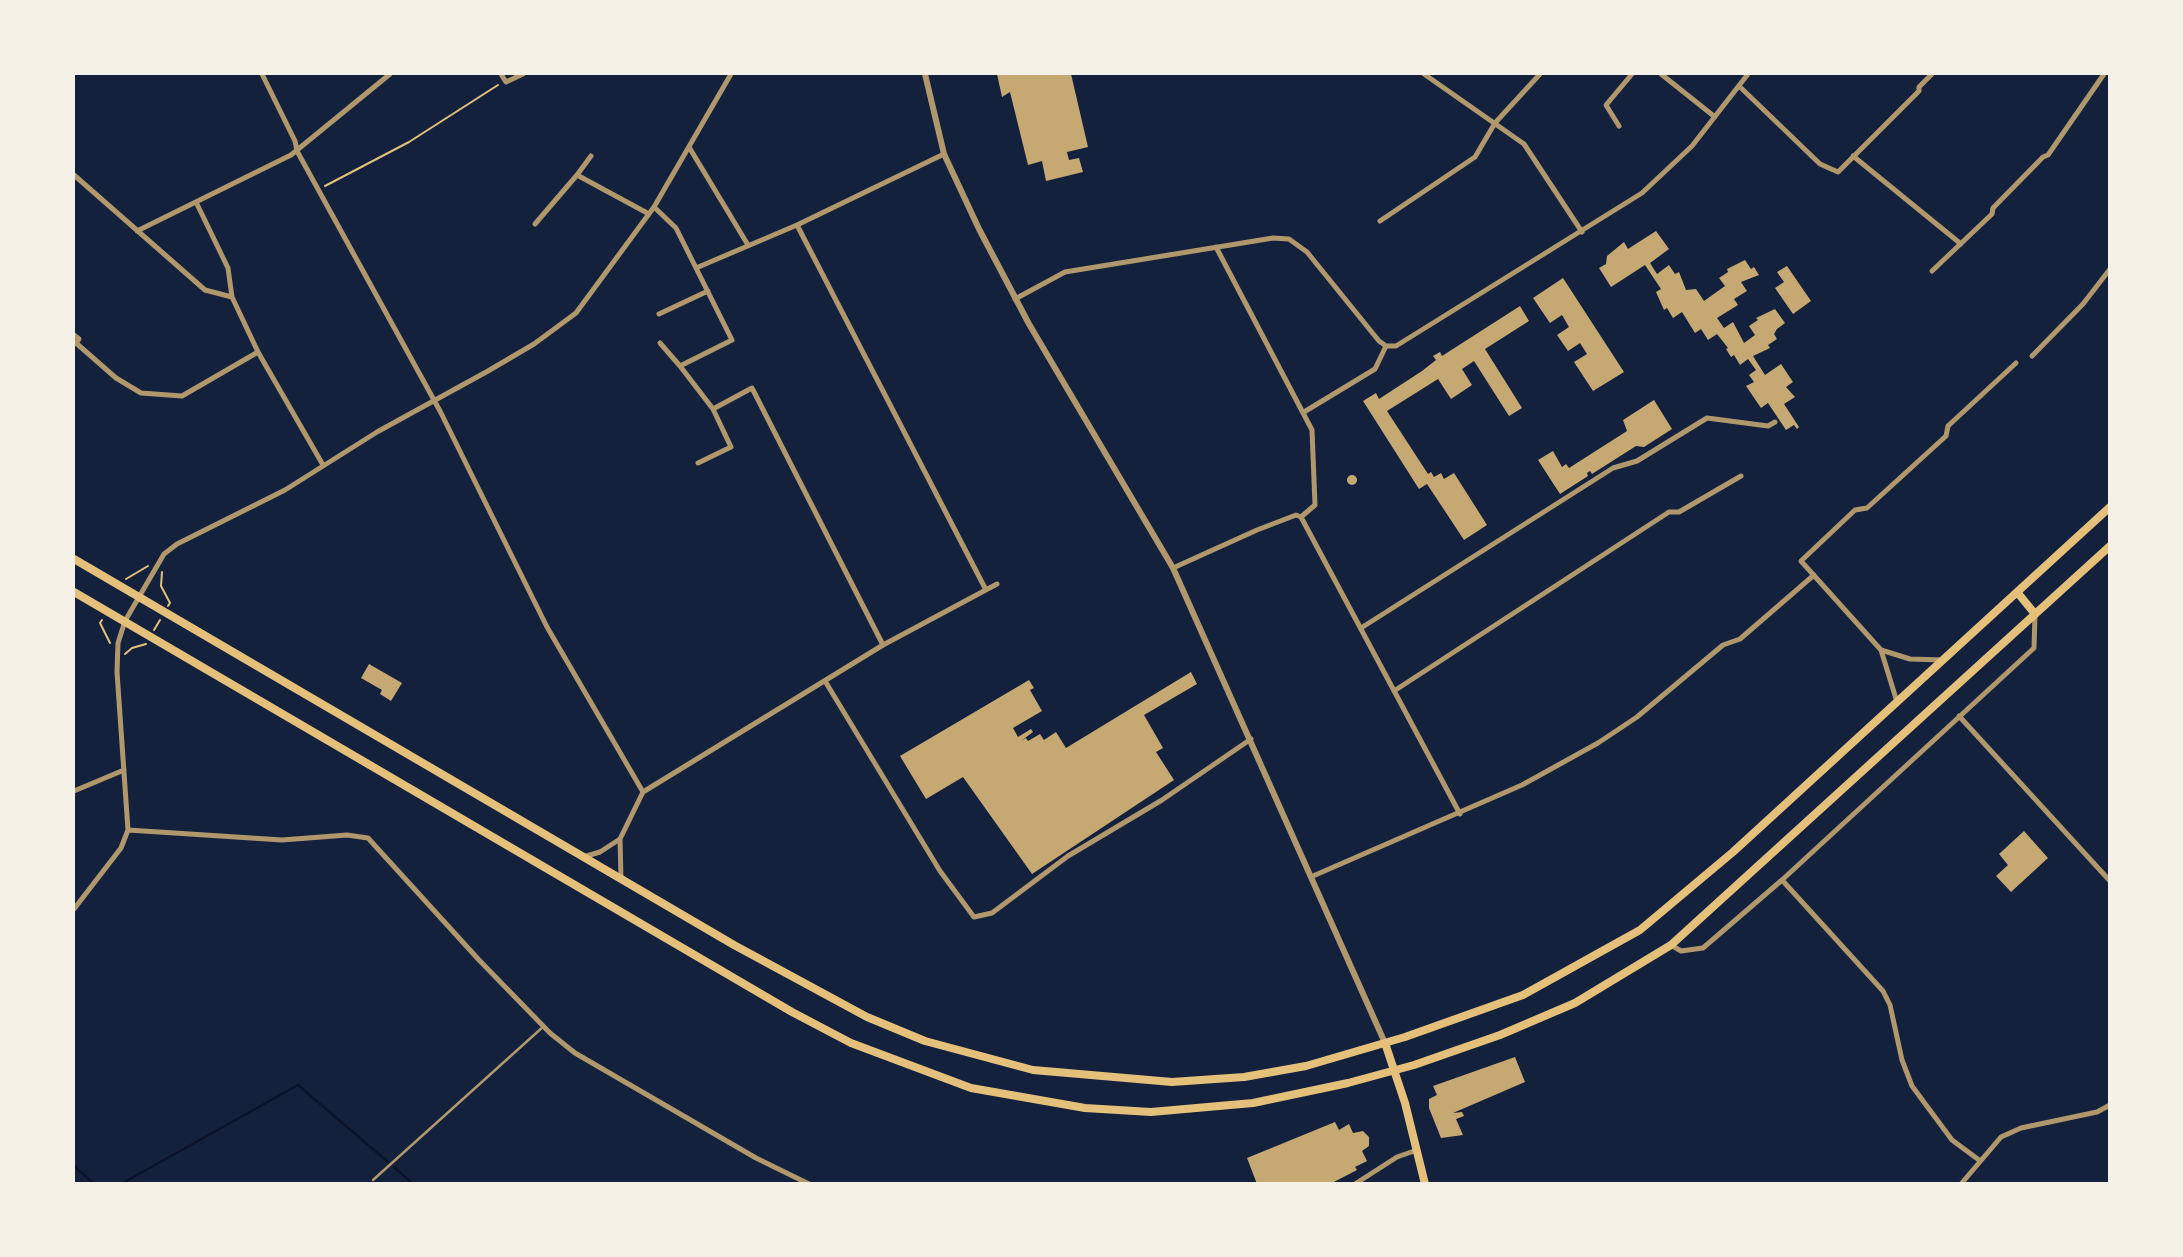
<!DOCTYPE html>
<html>
<head>
<meta charset="utf-8">
<style>
	body { margin:0 }
	#map { position:relative; width:2183px; height:1257px; overflow:hidden; background:#14213d; font-family:"PT Sans",sans-serif }
	canvas { display:block }
	.frame { position:absolute; inset:0; border:75px solid #f6f1e7; pointer-events:none }
</style>
</head>
<body>
<div id="map">
<canvas width="2183" height="1257"></canvas>
<div class="frame"></div>
</div>
<script>
const ctx = document.querySelector('canvas').getContext('2d');
ctx.lineJoin = 'round';
function poly(rows) {
  const path = new Path2D();
  for (const r of rows) {
    if (r.length === 3) {
      path.moveTo(r[0] + r[2], r[1]);
      path.arc(r[0], r[1], r[2], 0, 2 * Math.PI);
      continue;
    }
    path.moveTo(r[0], r[1]);
    for (let i = 2; i < r.length; i += 2) path.lineTo(r[i], r[i + 1]);
  }
  return path;
}
function stroke(path, color, width, dash) {
  ctx.strokeStyle = color;
  ctx.lineWidth = width;
  ctx.lineCap = dash ? 'butt' : 'round';
  ctx.setLineDash(dash || []);
  ctx.stroke(path);
}
function paint(path, color) {
  ctx.fillStyle = color;
  ctx.fill(path, 'evenodd');
}
const stream = poly([
	[74,1166,94,1184],
	[394,1167,413,1184],
	[121,1184,298,1085,388,1162]
]);
const building = poly([
	[997,74,1071,74,1088,147,1067,152,1069,160,1079,158,1083,172,1046,181,1042,161,1028,165,1010,92,1002,97],
	[1656,231,1669,249,1650,263,1657,274,1669,265,1675,274,1679,272,1686,290,1696,289,1704,301,1725,286,1719,278,1728,272,1727,269,1745,260,1751,269,1754,267,1759,275,1741,282,1747,291,1734,299,1738,305,1717,318,1724,328,1733,322,1744,343,1755,335,1749,326,1758,320,1756,318,1775,309,1785,323,1777,329,1774,334,1777,339,1768,345,1770,348,1753,356,1765,375,1781,364,1793,382,1786,387,1795,397,1784,404,1799,427,1797,429,1794,425,1786,430,1768,403,1761,408,1746,386,1754,382,1749,375,1756,370,1748,359,1740,365,1734,355,1731,357,1726,349,1728,348,1717,334,1708,340,1701,329,1695,333,1682,312,1673,318,1667,308,1664,310,1656,292,1661,289,1645,265,1611,287,1599,268,1606,264,1607,256,1624,242,1628,249],
	[1787,266,1811,301,1793,314,1775,288,1784,282,1777,272],
	[1563,278,1624,372,1593,391,1574,362,1587,354,1580,343,1568,351,1557,335,1569,327,1562,315,1550,323,1533,298],
	[1520,306,1529,321,1485,349,1522,408,1509,416,1474,361,1462,369,1472,385,1451,399,1438,379,1387,411,1428,474,1431,472,1434,477,1441,473,1444,479,1454,473,1487,525,1464,540,1427,484,1419,489,1363,401,1376,393,1379,399,1422,371,1436,360,1433,356,1440,352,1442,356],
	[1654,400,1672,429,1644,447,1636,446,1592,474,1590,471,1587,473,1588,476,1560,494,1538,460,1553,451,1562,467,1566,464,1569,468,1627,431,1623,420],
	[1352,480,5],
	[369,664,402,683,391,701,380,694,382,690,361,678],
	[1191,672,1197,684,1144,715,1163,748,1156,752,1174,780,1032,874,963,777,926,799,900,756,1029,680,1034,688,1030,690,1042,711,1013,728,1018,737,1031,729,1033,732,1021,741,1026,738,1028,741,1040,734,1044,740,1056,732,1066,748],
	[2024,831,2048,858,2011,892,1996,876,2008,865,1999,854],
	[1515,1057,1525,1082,1453,1113,1462,1112,1464,1116,1456,1119,1463,1135,1441,1138,1429,1108,1429,1099,1437,1095,1433,1086],
	[1335,1122,1339,1130,1349,1124,1353,1133,1363,1131,1369,1137,1369,1146,1362,1151,1367,1161,1355,1167,1357,1170,1330,1184,1257,1184,1247,1158]
]);
const path = poly([
	[325,186,409,142,498,85],
	[162,572,161,586,170,603,168,606],
	[126,579,148,566],
	[102,620,100,623,110,643],
	[154,630,160,620],
	[125,654,132,648,146,644]
]);
const service = poly([
	[373,1180,544,1026]
]);
const minor = poly([
	[262,74,295,141,297,151,440,411,547,627,643,792],
	[501,74,506,82,523,74],
	[1424,74,1524,144,1582,232],
	[1661,74,1715,117],
	[1739,86,1820,164,1838,172,1919,91,1919,87,1932,74],
	[1619,126,1606,105,1632,74],
	[689,147,748,245],
	[1853,156,1961,244],
	[74,175,205,290,232,297],
	[577,175,591,156],
	[196,202,228,268,232,297,258,352,323,465],
	[654,207,676,228,732,340,680,366,660,343],
	[1380,221,1475,157,1495,123,1540,74],
	[535,224,577,175,649,214],
	[797,225,986,590],
	[137,231,291,155,390,74],
	[1216,247,1312,430,1315,505,1301,517],
	[696,268,797,225,944,154],
	[1932,271,1992,214,1993,208,2043,157,2048,155,2104,74],
	[1015,299,1065,272,1273,238,1289,239,1307,252,1379,341,1386,346,1396,346,1642,193,1692,146,1748,74],
	[659,314,708,291],
	[74,335,79,339,76,343,116,378,141,393,182,396,258,352],
	[2032,356,2083,304,2110,269],
	[680,366,713,409,752,388,883,645],
	[1304,412,1375,369,1386,346],
	[698,463,731,447,713,409],
	[1301,517,1460,814],
	[1173,568,1257,530,1296,515,1301,517],
	[1361,628,1613,468,1637,461,1707,418,1768,426,1775,422],
	[1881,650,1910,659,1943,660],
	[825,681,940,871,974,917,992,913,1068,856,1162,800,1251,739],
	[1394,691,1669,512,1679,512,1741,476],
	[1897,702,1881,650,1801,561,1855,510,1867,508,1946,436,1948,426,2016,363],
	[1959,716,2110,881],
	[74,791,124,770],
	[128,830,282,840,347,835,368,838,479,960,550,1033,575,1053,756,1158,809,1184],
	[583,857,600,852,620,839],
	[1313,876,1522,785,1598,743,1637,717,1723,645,1740,639,1814,575],
	[621,879,620,839,643,792,883,645,997,584],
	[1782,880,1883,991,1890,1005,1902,1060,1912,1086,1952,1140,1979,1160],
	[74,909,121,848,128,830,117,672,118,643,125,621,164,554,177,544,285,490,377,432,488,371,534,344,576,313,654,207,731,74],
	[1671,945,1681,951,1703,948,1782,880,2034,648,2035,614],
	[1355,1184,1397,1157,1417,1150],
	[1961,1184,2001,1137,2021,1128,2097,1112,2110,1105]
]);
const tertiary = poly([
	[925,74,944,154,979,229,1029,324,1173,568,1385,1043]
]);
const primary = poly([
	[74,559,734,945,867,1017,925,1041,1033,1070,1172,1082,1244,1077,1306,1066,1405,1037,1523,995,1640,930,1733,852,2110,507],
	[74,592,792,1012,851,1043,971,1088,1085,1108,1151,1112,1253,1103,1348,1083,1414,1065,1500,1035,1575,1003,1671,945,2110,546],
	[2017,592,2035,614],
	[1385,1043,1405,1103,1425,1184]
]);
stroke(stream, '#0b132b', 2.5);
paint(building, '#c6a872');
stroke(path, '#e5c07b', 2);
stroke(service, '#b1986c', 2.5);
stroke(minor, '#b1986c', 5);
stroke(tertiary, '#b1986c', 6);
stroke(primary, '#e5c07b', 8);
</script>
</body>
</html>
